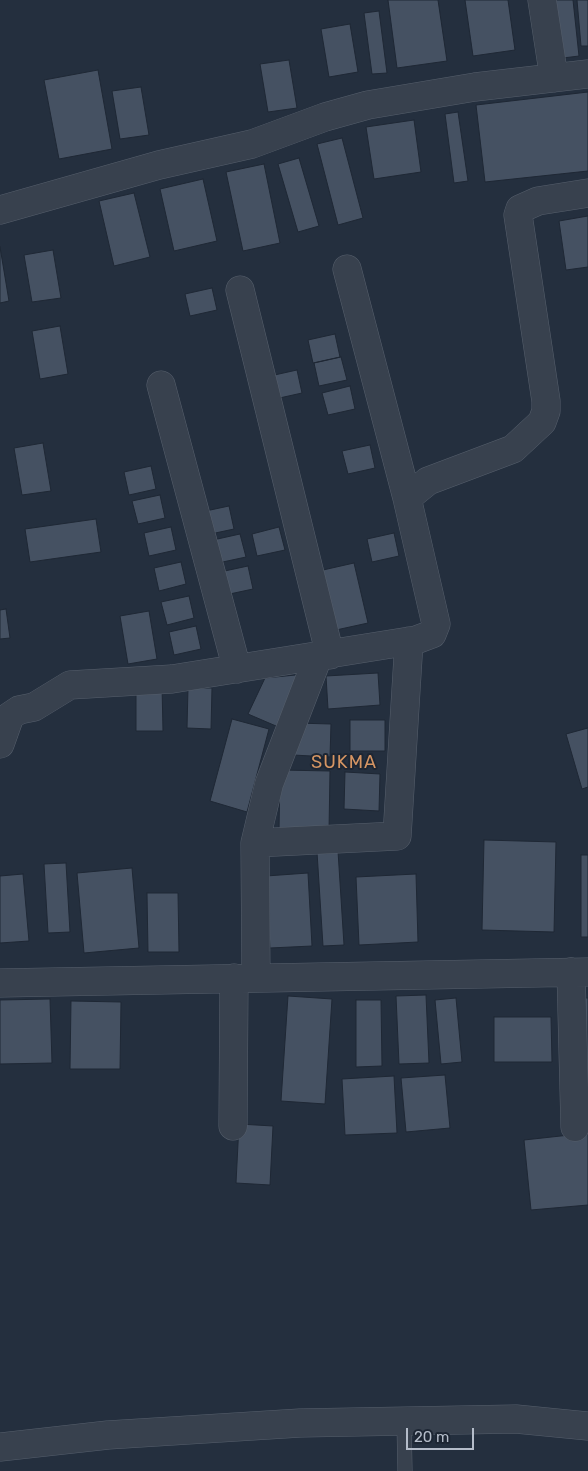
<!DOCTYPE html>
<html>
<head>
<meta charset="utf-8">
<style>
	body { margin:0 }
	#map { position:relative; width:588px; height:1471px; overflow:hidden; background:#242f3e; font-family:Rubik,sans-serif }
	canvas { display:block }
	.scale { position:absolute; left:406px; top:1428px; width:68px; height:22px; box-sizing:border-box; border:2px solid #b4bcc9; border-top:0; padding-left:6px; font-size:15px; line-height:18px; white-space:nowrap; color:#b4bcc9; -webkit-text-stroke:4px #1d2633; paint-order:stroke }
</style>
</head>
<body>
<div id="map">
<canvas width="588" height="1471"></canvas>
<div class="scale">20 m</div>
</div>
<script>
const ctx = document.querySelector('canvas').getContext('2d');
ctx.lineJoin = 'round';
function paint(path, color) {
  ctx.fillStyle = color;
  ctx.fill(path, 'evenodd');
}
function poly(rows) {
  const path = new Path2D();
  for (const r of rows) {
    path.moveTo(r[0], r[1]);
    for (let i = 2; i < r.length; i += 2) path.lineTo(r[i], r[i + 1]);
  }
  return path;
}
function stroke(path, color, width, dash) {
  ctx.strokeStyle = color;
  ctx.lineWidth = width;
  ctx.lineCap = dash ? 'butt' : 'round';
  ctx.setLineDash(dash || []);
  ctx.stroke(path);
}
function drawText(font, color, halo, rows, align = 'center') {
  ctx.font = font + ' Rubik,sans-serif';
  ctx.lineWidth = 4;
  ctx.setLineDash([]);
  ctx.textBaseline = 'middle';
  ctx.strokeStyle = halo;
  ctx.fillStyle = color;
  for (const [text, x, y, turn = 0] of rows) {
    ctx.save();
    ctx.translate(x, y);
    ctx.rotate((+turn || 0) * Math.PI / 180);
    ctx.textAlign = isNaN(turn) ? turn : align;
    if (halo) ctx.strokeText(text, 0, 0);
    ctx.fillText(text, 0, 0);
    ctx.restore();
  }
}
const building = poly([
	[388,0,438,0,447,61,397,68,388,0],
	[465,0,508,0,515,50,473,56,465,0],
	[548,0,573,0,579,56,555,59,548,0],
	[577,0,588,0,588,46,581,46,577,0],
	[379,11,387,73,372,74,364,13,379,11],
	[350,24,358,72,329,77,321,29,350,24],
	[289,60,297,108,268,112,260,64,289,60],
	[98,70,112,149,59,159,44,80,98,70],
	[141,87,149,135,120,139,112,91,141,87],
	[588,92,588,171,485,182,476,105,588,92],
	[458,112,468,181,454,183,445,114,458,112],
	[414,120,421,172,374,179,366,127,414,120],
	[342,138,363,218,338,225,317,144,342,138],
	[299,158,319,226,298,232,278,164,299,158],
	[264,164,280,243,243,251,226,172,264,164],
	[203,179,217,241,174,251,160,189,203,179],
	[134,193,150,257,114,266,99,201,134,193],
	[588,216,588,267,566,270,559,221,588,216],
	[0,247,9,301,0,303,0,247],
	[53,250,61,298,32,302,24,255,53,250],
	[212,288,217,310,190,316,185,294,212,288],
	[60,326,68,374,40,379,32,331,60,326],
	[335,334,340,357,313,363,308,340,335,334],
	[341,357,347,380,319,386,314,363,341,357],
	[297,370,302,393,275,399,270,376,297,370],
	[350,386,355,409,328,415,322,393,350,386],
	[43,443,51,491,22,495,14,448,43,443],
	[370,445,375,468,348,474,342,451,370,445],
	[151,466,156,489,129,495,124,472,151,466],
	[160,495,165,518,138,524,132,501,160,495],
	[229,506,234,529,206,535,201,512,229,506],
	[96,519,101,552,30,562,25,529,96,519],
	[171,527,176,550,149,556,144,533,171,527],
	[279,527,285,550,257,556,252,534,279,527],
	[394,533,399,556,372,562,367,539,394,533],
	[240,534,246,557,218,563,213,540,240,534],
	[181,562,186,584,159,591,154,568,181,562],
	[354,563,368,623,336,630,323,570,354,563],
	[248,566,253,589,225,595,220,572,248,566],
	[189,596,194,618,167,625,161,602,189,596],
	[6,609,10,638,0,639,0,610,6,609],
	[149,611,157,659,128,664,120,616,149,611],
	[196,626,201,649,174,655,169,632,196,626],
	[378,673,380,705,328,709,326,676,378,673],
	[306,674,283,729,248,714,265,678,306,674],
	[136,685,162,685,163,731,136,731,136,685],
	[188,688,212,688,211,729,187,728,188,688],
	[232,719,269,729,247,812,210,801,232,719],
	[350,720,385,720,385,751,350,751,350,720],
	[295,723,331,724,330,757,293,755,295,723],
	[588,728,588,787,582,789,566,734,588,728],
	[280,770,330,771,329,831,279,830,280,770],
	[345,772,380,774,379,811,344,809,345,772],
	[484,840,556,842,554,932,482,930,484,840],
	[338,851,344,945,323,946,317,852,338,851],
	[581,855,588,855,588,937,581,937,581,855],
	[66,863,70,932,48,933,44,864,66,863],
	[132,868,139,948,84,953,77,873,132,868],
	[308,873,312,946,270,948,266,876,308,873],
	[23,874,29,941,0,943,0,876,23,874],
	[416,874,418,942,359,945,356,877,416,874],
	[147,893,178,893,179,952,148,952,147,893],
	[426,995,429,1063,399,1064,396,996,426,995],
	[288,996,332,999,325,1104,281,1101,288,996],
	[456,998,462,1062,441,1064,435,1000,456,998],
	[579,998,588,998,588,1100,579,998],
	[50,999,52,1063,0,1064,0,1000,50,999],
	[356,1000,381,1000,382,1066,356,1067,356,1000],
	[71,1001,121,1002,120,1069,70,1069,71,1001],
	[494,1017,551,1017,552,1062,494,1062,494,1017],
	[445,1075,450,1128,406,1132,401,1078,445,1075],
	[394,1076,397,1133,345,1135,342,1079,394,1076],
	[239,1124,273,1126,270,1185,236,1183,239,1124],
	[588,1133,588,1205,531,1210,524,1140,588,1133]
]);
const service = poly([
	[404,1421,405,1471]
]);
const minor = poly([
	[542,0,554,78],
	[0,210,159,165,252,144,325,117,368,105,475,87,588,74],
	[347,269,407,498],
	[240,290,330,655],
	[161,385,237,669],
	[0,744,10,716,19,710,34,707,70,685,172,679,416,640,432,634,436,624,407,498,428,481,513,449,542,422,546,411,546,401,518,215,520,209,538,201,588,193],
	[255,843,397,836,409,641],
	[571,972,575,1127],
	[256,978,255,843,269,784,318,657],
	[0,983,588,972],
	[233,1126,234,978],
	[0,1447,108,1435,300,1423,516,1419,588,1426]
]);
const quarterNames = [
	["SUKMA",344,763]
];
paint(building, '#455162');
stroke(building, '#1f2835', 1);
stroke(service, '#565f6c', 15);
stroke(minor, '#565f6c', 29);
stroke(service, '#38414e', 14);
stroke(minor, '#38414e', 28);
ctx.letterSpacing = '1px';
drawText('18px', '#d59563', '#1d2633', quarterNames);
ctx.letterSpacing = '0px';
</script>
</body>
</html>
